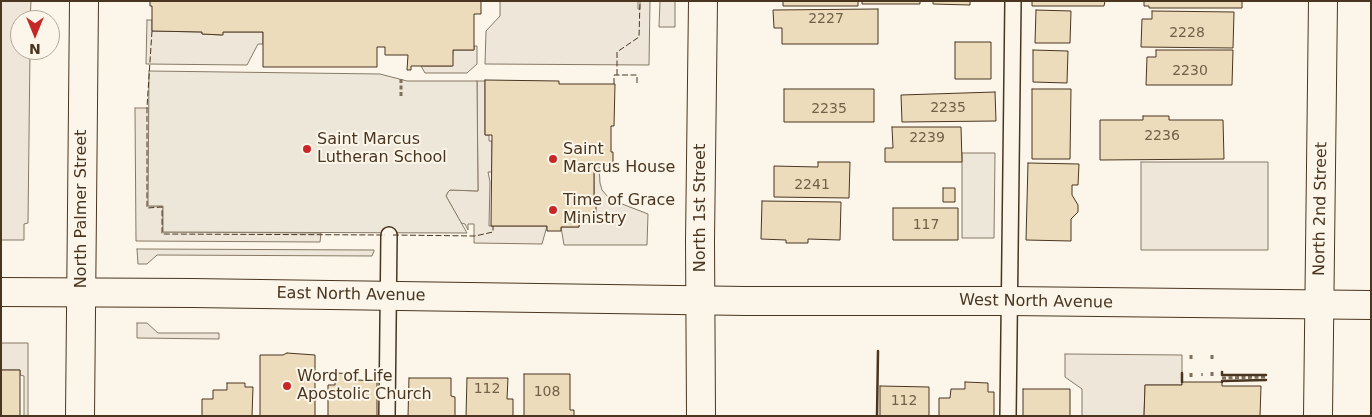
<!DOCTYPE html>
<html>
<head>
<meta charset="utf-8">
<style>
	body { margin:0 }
	#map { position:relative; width:1372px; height:417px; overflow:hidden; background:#fbf6e9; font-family:"DejaVu Sans",sans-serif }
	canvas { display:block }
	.frame { position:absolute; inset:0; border:2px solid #4a3520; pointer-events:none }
	.north { position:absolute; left:10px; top:10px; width:50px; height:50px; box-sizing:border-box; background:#fbf6e9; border:1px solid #b4a999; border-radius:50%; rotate:180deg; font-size:14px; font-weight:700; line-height:20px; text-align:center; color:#4a3520 }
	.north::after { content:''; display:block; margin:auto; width:18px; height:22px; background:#c62828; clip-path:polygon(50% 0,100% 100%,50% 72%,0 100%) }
</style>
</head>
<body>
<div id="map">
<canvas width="1372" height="417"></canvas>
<div class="frame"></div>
<div class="north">N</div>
</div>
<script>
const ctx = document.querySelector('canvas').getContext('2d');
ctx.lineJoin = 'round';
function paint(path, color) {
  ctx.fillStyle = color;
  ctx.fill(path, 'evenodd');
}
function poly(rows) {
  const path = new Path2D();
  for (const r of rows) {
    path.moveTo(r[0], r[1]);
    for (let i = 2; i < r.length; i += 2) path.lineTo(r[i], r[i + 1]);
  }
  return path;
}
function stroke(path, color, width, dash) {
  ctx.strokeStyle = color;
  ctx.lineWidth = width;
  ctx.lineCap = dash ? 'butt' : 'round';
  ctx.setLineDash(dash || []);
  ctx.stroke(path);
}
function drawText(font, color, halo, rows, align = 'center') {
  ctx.font = font + ' "DejaVu Sans",sans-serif';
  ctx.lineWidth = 4;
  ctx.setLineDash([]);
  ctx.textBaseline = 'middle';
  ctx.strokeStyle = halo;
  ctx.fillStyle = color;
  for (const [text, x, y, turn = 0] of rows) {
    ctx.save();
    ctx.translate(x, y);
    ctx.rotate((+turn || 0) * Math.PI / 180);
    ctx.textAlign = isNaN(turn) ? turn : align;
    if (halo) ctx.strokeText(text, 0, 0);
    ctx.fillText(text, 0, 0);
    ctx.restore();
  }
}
const green = poly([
	[1,1,31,1,30,20,20,20,20,50,30,50,28,223,24,224,24,240,1,240,1,1],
	[500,1,638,1,638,9,640,9,640,1,650,1,649,65,485,64,486,31,500,16,500,1],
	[660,1,675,1,675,27,659,27,660,1],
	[147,20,152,20,152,31,202,32,202,34,222,35,223,32,263,32,263,44,258,44,247,65,146,64,147,20],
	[474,46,477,46,477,64,467,73,425,73,421,66,452,66,453,50,474,50,474,46],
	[477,81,485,81,485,135,489,135,489,141,492,141,492,172,488,172,490,182,489,226,547,226,542,244,474,243,474,224,468,224,468,230,465,224,461,223,446,196,448,192,450,190,478,191,477,81],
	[135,108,149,108,149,206,163,206,163,232,321,233,320,242,136,241,135,108],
	[1141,162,1268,162,1268,250,1141,250,1141,162],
	[594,165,599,165,600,183,602,190,608,197,617,202,648,214,647,245,564,245,561,227,579,227,579,218,596,218,594,200,594,165],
	[137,249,374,250,374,251,372,256,157,255,147,264,138,264,137,249],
	[137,323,147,323,158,333,219,333,219,339,137,338,137,323],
	[1,343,28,343,28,416,24,416,24,376,20,375,20,370,1,370,1,343],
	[1065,354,1182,355,1182,385,1145,385,1144,416,1082,416,1082,389,1065,377,1065,354]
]);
const parking = poly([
	[149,71,380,74,407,81,477,81,478,191,450,190,448,192,446,196,467,233,163,232,163,206,148,206,149,71],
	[962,153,995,153,994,238,962,238,962,153]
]);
const building = poly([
	[150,1,481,1,481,14,474,14,474,50,453,50,453,66,411,66,411,70,407,70,408,55,385,55,385,47,377,47,377,67,263,67,263,32,223,32,223,35,202,34,202,32,152,31,152,6,150,6,150,1],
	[783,1,858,1,858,6,783,6,783,1],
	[862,1,920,1,920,4,862,4,862,1],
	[933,1,970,1,970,5,933,4,933,1],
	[1032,1,1105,1,1104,6,1032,6,1032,1],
	[1144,1,1242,1,1242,8,1149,8,1149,6,1144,6,1144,1],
	[878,9,878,44,782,44,782,28,774,28,773,10,878,9],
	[1036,10,1071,11,1070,43,1035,43,1036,10],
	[1152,11,1234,12,1233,48,1141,47,1142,19,1152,19,1152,11],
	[955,42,991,42,991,79,955,79,955,42],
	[1033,50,1068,51,1067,83,1033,82,1033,50],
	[1156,50,1233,50,1232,85,1146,85,1147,57,1156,57,1156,50],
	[485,80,559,81,559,84,615,84,614,126,611,126,611,152,613,152,613,166,594,165,594,200,596,200,596,218,579,218,579,227,561,227,561,231,547,231,547,226,491,226,492,135,485,135,485,80],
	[784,89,874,89,874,122,784,122,784,89],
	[1032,89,1071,89,1070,159,1032,159,1032,89],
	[995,92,996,121,902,122,901,95,995,92],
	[1143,116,1169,116,1169,120,1223,120,1224,159,1100,160,1100,120,1143,120,1143,116],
	[892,127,961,127,962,162,885,162,885,148,893,148,892,127],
	[818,162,850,162,849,198,774,197,774,166,818,167,818,162],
	[1028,163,1079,164,1078,185,1072,185,1072,195,1078,205,1078,212,1071,219,1071,241,1026,240,1028,163],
	[943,188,955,188,955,202,943,202,943,188],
	[762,201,841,202,840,240,808,239,808,243,786,243,786,240,761,239,762,201],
	[893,208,958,208,958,240,893,240,893,208],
	[287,353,315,355,315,416,260,416,260,355,283,355,287,353],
	[1,370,20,370,20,416,1,416,1,370],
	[335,373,357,374,357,380,377,381,377,416,328,416,328,385,335,385,335,373],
	[524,374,570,374,570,410,574,410,574,416,524,416,524,374],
	[409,378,451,378,451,396,455,397,455,416,408,416,409,378],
	[467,378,508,378,507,399,513,399,513,416,466,416,467,378],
	[965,382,988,383,988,392,994,392,994,416,939,416,939,398,950,398,951,389,965,389,965,382],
	[1182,382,1222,382,1222,386,1261,386,1260,416,1144,416,1145,385,1182,385,1182,382],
	[227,383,245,383,245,387,253,387,252,416,202,416,202,399,213,399,213,390,227,390,227,383],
	[880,386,929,387,929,416,880,416,880,386],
	[1023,389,1070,389,1070,416,1023,416,1023,389]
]);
const path = poly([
	[401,79,401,97],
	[1191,355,1191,359],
	[1212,355,1212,359],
	[1212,372,1212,376],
	[1191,373,1191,377],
	[1222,378,1265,377]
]);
const service = poly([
	[387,416,389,235],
	[1008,416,1013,1]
]);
const minor = poly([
	[80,416,84,1],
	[701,416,700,241,703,1],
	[1318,416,1323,1]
]);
const secondary = poly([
	[1,292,192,293,746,301,1009,301,1371,305]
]);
const fence = poly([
	[152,31,147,107,147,208,162,207,162,234,385,235],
	[617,75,617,52,639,37,640,1],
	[614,84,614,75,637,75,637,85],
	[393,235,475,236,493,232,493,226],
	[1202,373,1202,376]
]);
const wall = poly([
	[1222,372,1222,375,1266,375],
	[1182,373,1182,382],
	[1222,382,1222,381,1266,380],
	[877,416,878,351]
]);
const markers = [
	[307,149,5,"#c62828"],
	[553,159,5,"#c62828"],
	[553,210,5,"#c62828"],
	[287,386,5,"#c62828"]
];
const numberNames = [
	["2227",826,19],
	["2228",1187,33],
	["2230",1190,71],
	["2235",948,108],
	["2235",829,109],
	["2236",1162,136],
	["2239",927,138],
	["2241",812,185],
	["117",926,225],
	["112",487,389],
	["108",547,392],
	["112",904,401]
];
const poiNames = [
	["Saint Marcus",317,140],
	["Lutheran School",317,158],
	["Saint",563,150],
	["Marcus House",563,168],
	["Time of Grace",563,201],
	["Ministry",563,219],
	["Word of Life",297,377],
	["Apostolic Church",297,395]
];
const streetNames = [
	["North 1st Street",701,208,-90],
	["North Palmer Street",82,209,-90],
	["North 2nd Street",1321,209,-89],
	["East North Avenue",351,295,1],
	["West North Avenue",1036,302,1]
];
paint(green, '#ede6d9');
stroke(green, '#887966', 1);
paint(parking, '#ede7d9');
stroke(parking, '#887966', 1);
paint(building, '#ecdcbc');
stroke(building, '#4a3520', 1);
stroke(service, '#4a3520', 18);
stroke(minor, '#4a3520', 30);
stroke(secondary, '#4a3520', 30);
stroke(path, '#7f6f5c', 3, [4, 2.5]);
stroke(service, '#fbf6e9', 15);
stroke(minor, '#fbf6e9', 28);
stroke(secondary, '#fbf6e9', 28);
stroke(fence, '#4a3520', 1, [6, 2.5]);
stroke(wall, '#4a3520', 2.5);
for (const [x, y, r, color] of markers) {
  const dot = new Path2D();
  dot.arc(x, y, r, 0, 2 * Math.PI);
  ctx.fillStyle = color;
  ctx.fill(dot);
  stroke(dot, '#fbf6e9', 2);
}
drawText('14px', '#725f47', null, numberNames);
drawText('16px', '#4a3520', '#fbf6e9', poiNames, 'left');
drawText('16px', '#4a3520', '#fbf6e9', streetNames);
</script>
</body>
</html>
